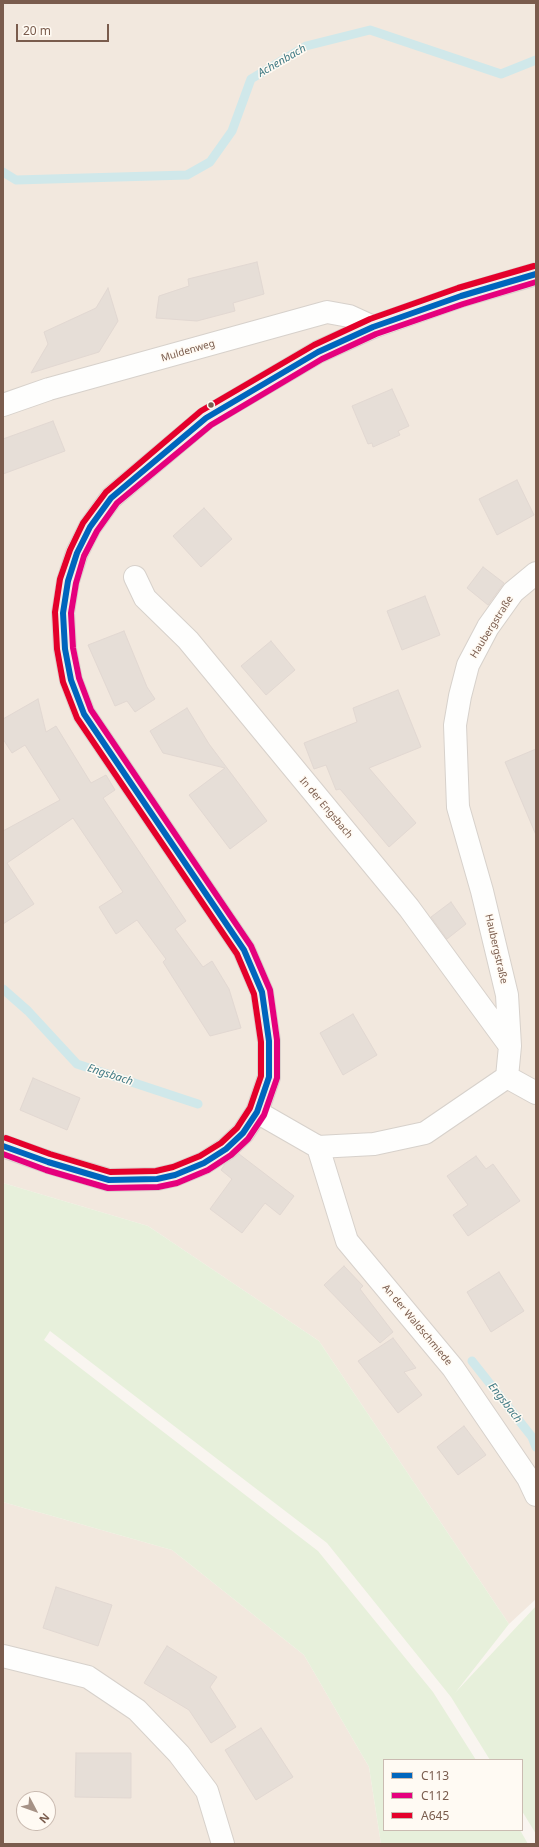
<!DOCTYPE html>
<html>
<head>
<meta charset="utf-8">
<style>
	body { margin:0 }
	#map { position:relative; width:539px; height:1847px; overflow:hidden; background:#f9f5f0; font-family:"Noto Sans",sans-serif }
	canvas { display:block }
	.frame { position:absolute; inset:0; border:4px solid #7a5c4d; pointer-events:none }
	.legend { position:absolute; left:383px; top:1759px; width:140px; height:72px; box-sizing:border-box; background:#fffaf3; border:1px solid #cabbb1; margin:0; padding:5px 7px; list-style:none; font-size:12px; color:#7a5c4d }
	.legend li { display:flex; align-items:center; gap:8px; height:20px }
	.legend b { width:20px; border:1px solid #cabbb1 }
	.north { position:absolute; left:16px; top:1791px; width:40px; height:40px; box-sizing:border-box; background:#fffaf3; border:1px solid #cabbb1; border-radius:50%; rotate:131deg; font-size:11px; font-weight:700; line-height:16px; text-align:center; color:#7a5c4d }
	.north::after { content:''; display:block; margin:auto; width:14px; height:18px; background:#a69286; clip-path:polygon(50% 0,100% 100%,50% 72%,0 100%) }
	.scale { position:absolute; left:16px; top:24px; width:93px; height:18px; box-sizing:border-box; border:2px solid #7a5c4d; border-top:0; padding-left:5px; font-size:12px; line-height:14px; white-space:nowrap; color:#7a5c4d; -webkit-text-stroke:3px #fffaf3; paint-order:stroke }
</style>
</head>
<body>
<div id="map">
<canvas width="539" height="1847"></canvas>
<div class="frame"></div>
<ul class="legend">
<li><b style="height:5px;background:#0065bd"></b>C113</li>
<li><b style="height:5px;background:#e5007d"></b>C112</li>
<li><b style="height:5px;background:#e4002b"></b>A645</li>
</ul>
<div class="north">N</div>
<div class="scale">20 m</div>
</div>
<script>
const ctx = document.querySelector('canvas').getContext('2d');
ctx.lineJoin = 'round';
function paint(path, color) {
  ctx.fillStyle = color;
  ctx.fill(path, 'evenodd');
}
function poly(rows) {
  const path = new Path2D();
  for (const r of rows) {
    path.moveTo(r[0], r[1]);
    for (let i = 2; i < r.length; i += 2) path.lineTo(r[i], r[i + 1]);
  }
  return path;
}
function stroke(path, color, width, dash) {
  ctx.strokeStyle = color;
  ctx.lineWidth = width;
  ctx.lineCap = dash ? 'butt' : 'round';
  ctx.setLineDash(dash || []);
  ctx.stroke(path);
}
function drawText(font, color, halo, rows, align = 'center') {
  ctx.font = font + ' "Noto Sans",sans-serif';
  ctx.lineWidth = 3;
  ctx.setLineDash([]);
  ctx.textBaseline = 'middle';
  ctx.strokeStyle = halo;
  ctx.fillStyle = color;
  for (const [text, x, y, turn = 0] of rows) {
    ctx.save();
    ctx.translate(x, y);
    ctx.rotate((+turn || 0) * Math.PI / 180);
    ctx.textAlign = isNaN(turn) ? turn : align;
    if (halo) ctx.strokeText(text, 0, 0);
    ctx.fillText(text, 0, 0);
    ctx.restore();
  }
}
const residential = poly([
	[3,3,536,3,536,1599,509,1624,319,1341,148,1226,3,1183],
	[3,1502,172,1550,304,1655,369,1767,381,1844,3,1844],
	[24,1799,48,1799,48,1823,24,1823]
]);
const green = poly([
	[3,1183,148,1226,319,1341,509,1624,455,1693,536,1606,536,1834,522,1811,522,1760,490,1760,451,1697,327,1543,50,1331,44,1340,318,1551,433,1692,476,1760,384,1760,384,1830,520,1830,528,1844,381,1844,369,1767,304,1655,172,1550,3,1502]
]);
const stream = poly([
	[3,172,16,180,187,175,210,162,232,131,251,79,306,46,370,30,501,74,536,60],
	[3,989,28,1011,77,1064,198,1104],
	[472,1361,532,1437,536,1447]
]);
const building = poly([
	[257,262,264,294,233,303,235,311,197,321,156,318,159,296,189,286,188,279,257,262],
	[108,288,118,321,99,352,31,373,48,344,44,332,96,308,108,288],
	[392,389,409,426,398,431,400,435,373,447,372,443,368,444,352,406,392,389],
	[53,421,65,451,3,474,3,439,53,421],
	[517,480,534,515,497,535,479,499,517,480],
	[204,508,232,539,201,567,173,536,204,508],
	[483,567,504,583,488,605,467,588,483,567],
	[425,596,440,635,402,650,387,611,425,596],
	[124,631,147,687,155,699,135,712,127,701,115,706,88,645,124,631],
	[271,641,295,670,266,695,241,666,271,641],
	[398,690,421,747,369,768,416,823,389,847,340,789,336,790,326,765,314,769,304,743,357,722,353,708,398,690],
	[38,699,46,732,56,726,91,783,106,775,115,790,103,798,186,921,175,929,203,967,212,961,229,989,241,1028,210,1036,163,962,166,959,137,920,116,934,99,907,123,892,73,818,7,863,34,904,3,924,3,831,60,800,25,745,12,753,3,739,3,719,38,699],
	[187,708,209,744,267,821,230,849,189,795,225,768,163,753,150,731,187,708],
	[536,749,536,835,505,762,536,749],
	[451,902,466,924,447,939,431,917,451,902],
	[353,1014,377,1055,343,1075,320,1033,353,1014],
	[33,1078,80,1098,67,1130,20,1110,33,1078],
	[239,1154,294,1196,280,1215,265,1203,242,1233,210,1209,232,1179,221,1170,225,1164,239,1154],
	[476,1156,486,1169,493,1164,520,1201,468,1236,453,1215,468,1205,447,1176,476,1156],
	[344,1266,363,1286,360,1289,393,1332,380,1343,324,1285,344,1266],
	[499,1272,524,1311,491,1332,467,1292,499,1272],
	[393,1338,416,1368,404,1372,422,1395,398,1413,358,1361,393,1338],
	[464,1426,486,1455,458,1475,437,1447,464,1426],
	[56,1587,112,1605,98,1646,43,1628,56,1587],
	[167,1646,217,1677,210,1687,236,1727,211,1743,189,1710,144,1683,167,1646],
	[261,1728,293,1777,256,1800,225,1750,261,1728],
	[76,1753,131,1753,131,1798,75,1797,76,1753]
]);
const minor = poly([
	[3,405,49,389,327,312,349,316,373,327],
	[135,577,145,598,188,640,409,908,510,1046],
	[507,1077,536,1093],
	[257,1112,318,1147,374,1144,425,1133,507,1077,510,1046,507,995,482,891,458,807,455,725,460,696,468,665,488,627,513,592,536,573],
	[318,1147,347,1241,453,1368,528,1478,536,1495],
	[3,1656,88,1677,137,1710,179,1754,207,1791,223,1844]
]);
const major = poly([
	[3,1146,48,1162,109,1180,157,1179,175,1175,204,1163,226,1149,243,1133,257,1112,269,1077,269,1041,262,992,244,950,84,714,71,680,65,649,63,613,68,581,77,553,90,527,111,498,206,418,318,352,373,327,461,296,536,274]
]);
const bus1 = poly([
	[3,1146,48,1162,109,1180,157,1179,175,1175,204,1163,226,1149,243,1133,257,1112,269,1077,269,1041,262,992,244,950,84,714,71,680,65,649,63,613,68,581,77,553,90,527,111,498,206,418,318,352,373,327,461,296,536,274]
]);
const bus2 = poly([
	[3,1154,46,1170,108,1188,158,1187,177,1183,208,1170,231,1155,248,1139,264,1115,277,1078,277,1040,270,990,251,946,91,710,79,678,73,648,71,613,76,583,84,556,97,531,117,503,211,425,322,359,376,334,463,304,536,282]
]);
const bus3 = poly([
	[6,1138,50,1154,110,1172,156,1171,173,1167,200,1156,221,1143,237,1128,250,1108,261,1076,261,1042,254,994,237,954,77,718,63,682,57,649,55,612,60,579,70,550,83,523,106,492,201,411,314,345,370,319,458,288,534,266]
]);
const markers = [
	[211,405,3.5,"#7a5c4d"]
];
const streetNames = [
	["Muldenweg",188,351,-16],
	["Haubergstraße",492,627,-58],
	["In der Engsbach",326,808,50],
	["Haubergstraße",496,949,77],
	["An der Waldschmiede",417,1325,50]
];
const waterNames = [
	["Achenbach",282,61,-30],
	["Engsbach",110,1075,18],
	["Engsbach",505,1403,52]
];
paint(residential, '#f2e8de');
paint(green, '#e7f0db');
stroke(stream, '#d0e8ea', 9);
paint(building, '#e6ded7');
stroke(building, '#e2d8d2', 1);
stroke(minor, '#d7d1cb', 24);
stroke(major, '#dad1cc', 24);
stroke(minor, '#fefefd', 22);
stroke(major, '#f3eee8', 22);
stroke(bus1, '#0065bd', 6);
stroke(bus2, '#e5007d', 6);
stroke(bus3, '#e4002b', 6);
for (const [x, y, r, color] of markers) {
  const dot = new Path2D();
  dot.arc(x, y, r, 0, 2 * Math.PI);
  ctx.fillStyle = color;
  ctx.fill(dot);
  stroke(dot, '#fffaf3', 1.5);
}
drawText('10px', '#7a5c4d', '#fffaf3', streetNames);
drawText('italic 11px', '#437c86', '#fffaf3', waterNames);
</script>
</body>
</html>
